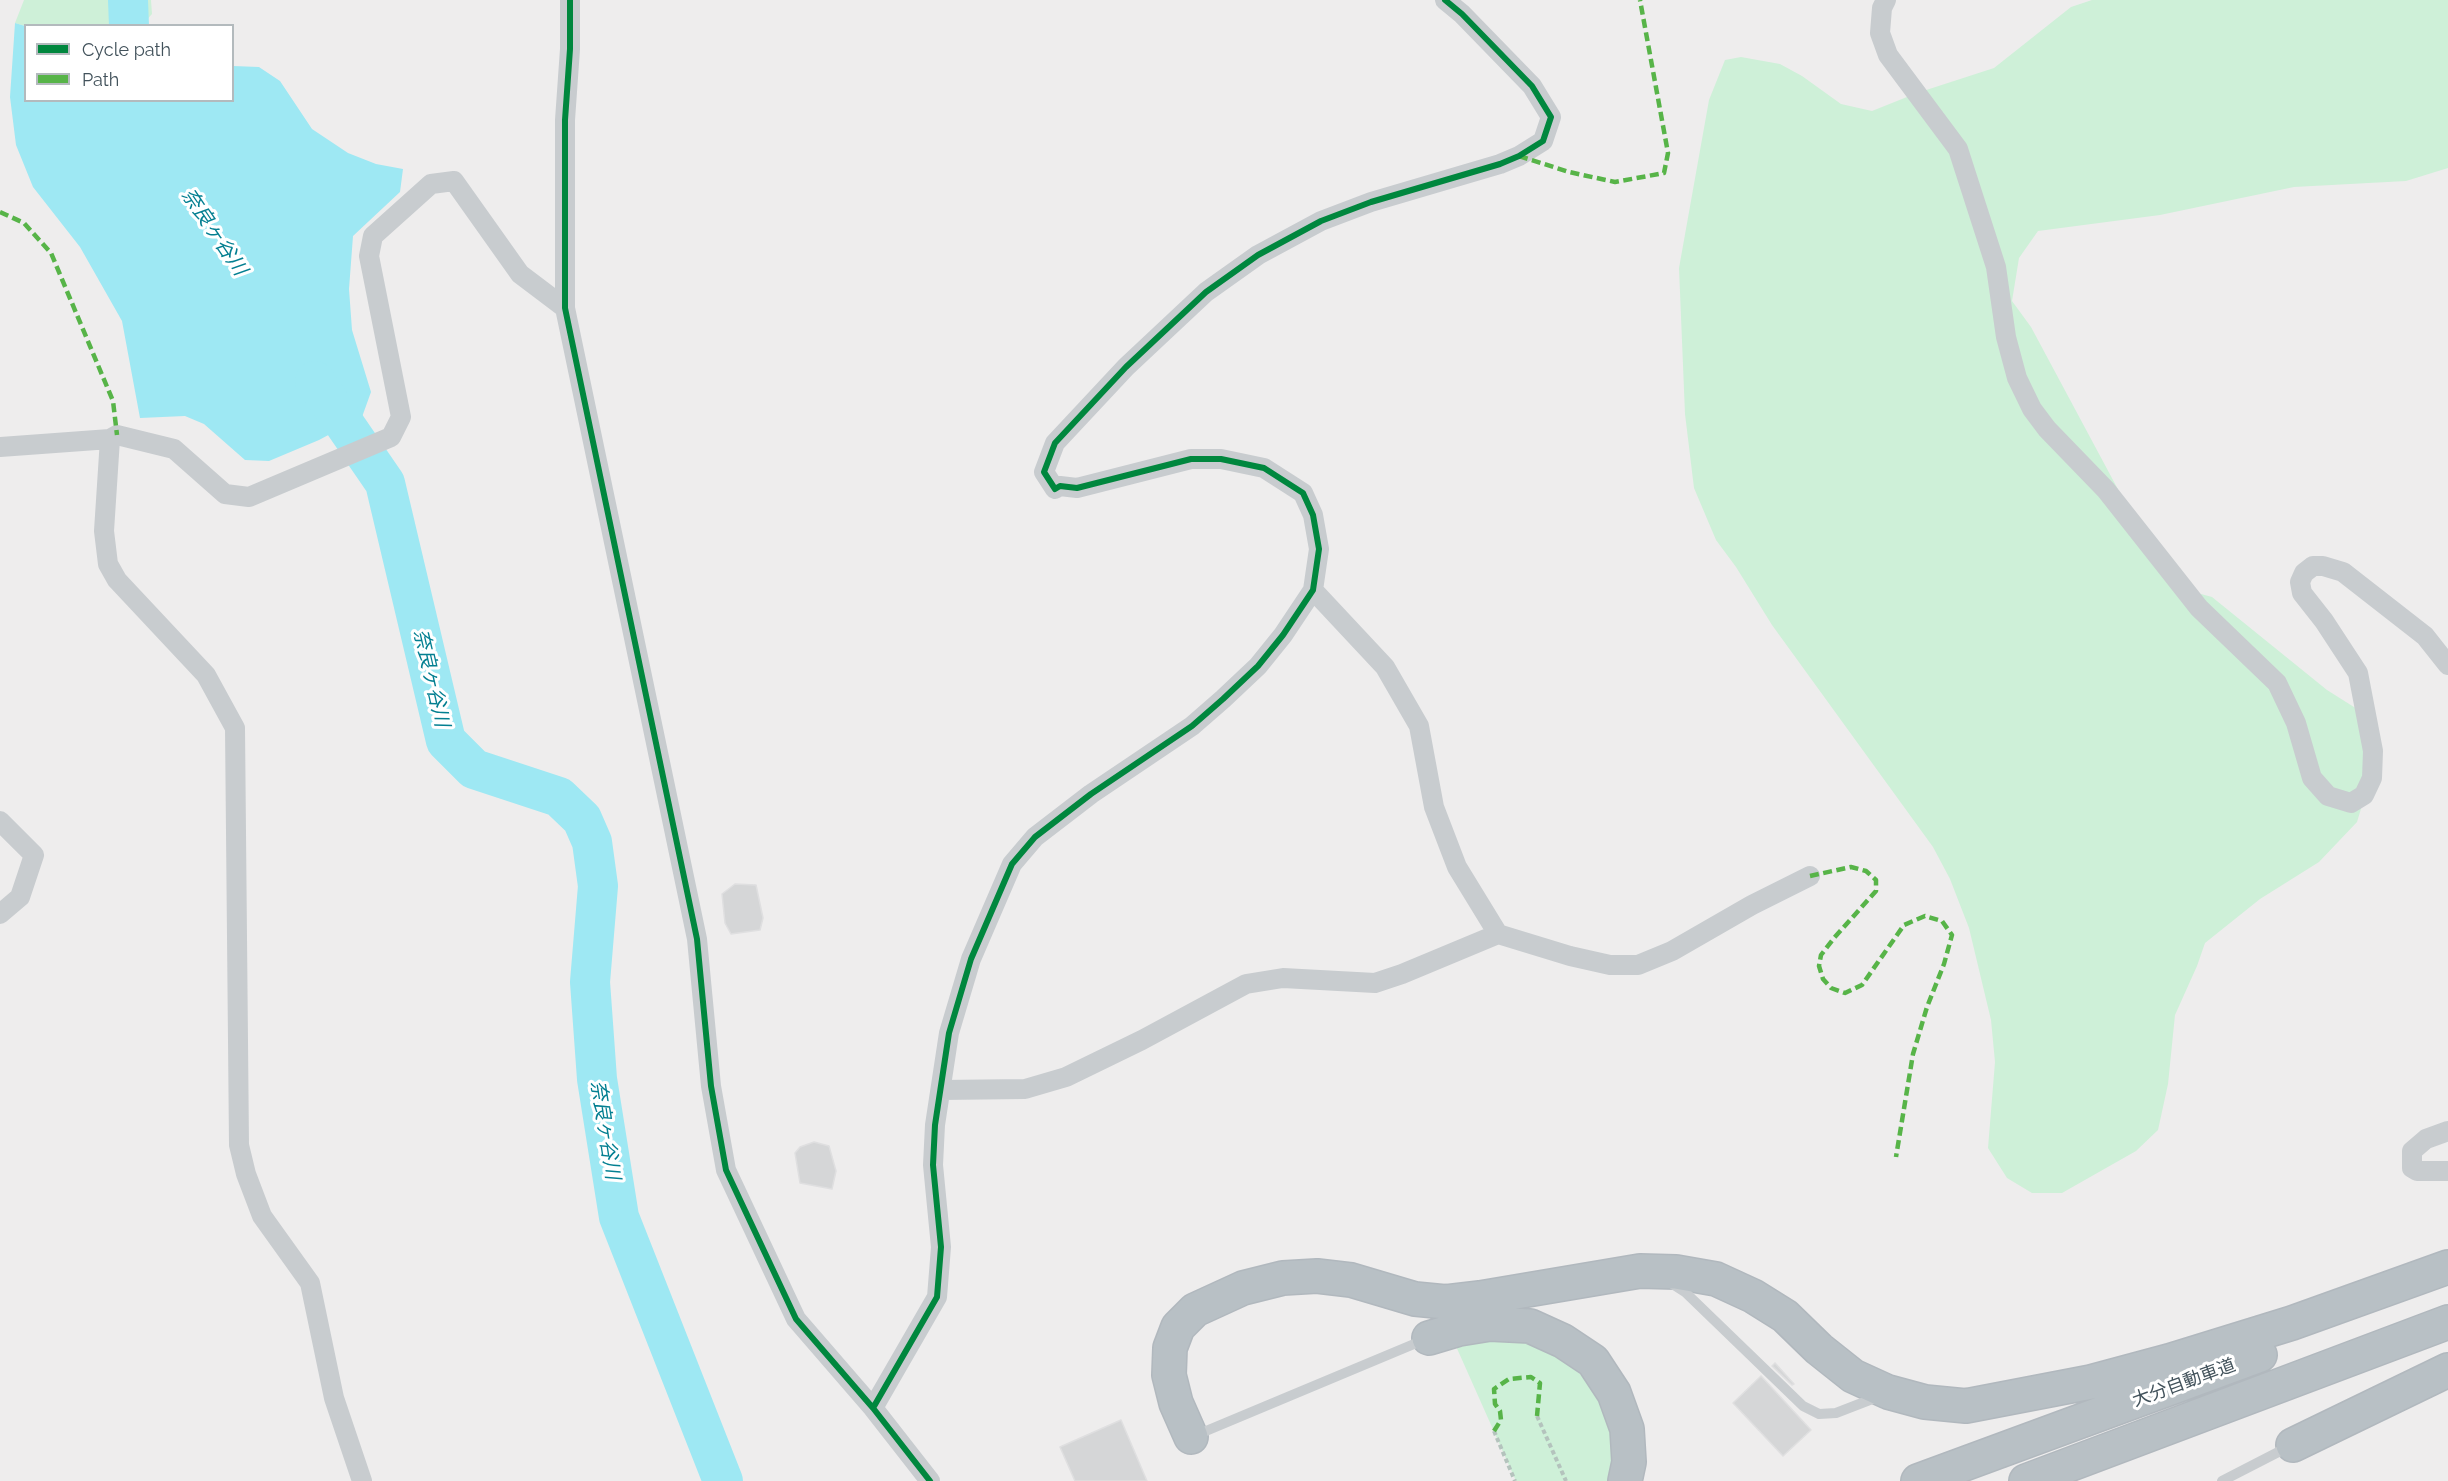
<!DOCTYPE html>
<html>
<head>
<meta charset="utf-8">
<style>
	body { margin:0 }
	#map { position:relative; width:2448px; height:1481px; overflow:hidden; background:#eeeded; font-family:Raleway,sans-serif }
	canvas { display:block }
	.legend { position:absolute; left:24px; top:24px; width:210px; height:78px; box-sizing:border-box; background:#fff; border:2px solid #b3babd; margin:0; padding:8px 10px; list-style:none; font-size:18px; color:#42525b }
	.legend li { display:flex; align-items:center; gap:12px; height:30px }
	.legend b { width:30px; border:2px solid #b3babd }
</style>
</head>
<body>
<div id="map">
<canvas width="2448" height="1481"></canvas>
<ul class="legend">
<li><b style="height:8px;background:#00873e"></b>Cycle path</li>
<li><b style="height:8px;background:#57b448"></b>Path</li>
</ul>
</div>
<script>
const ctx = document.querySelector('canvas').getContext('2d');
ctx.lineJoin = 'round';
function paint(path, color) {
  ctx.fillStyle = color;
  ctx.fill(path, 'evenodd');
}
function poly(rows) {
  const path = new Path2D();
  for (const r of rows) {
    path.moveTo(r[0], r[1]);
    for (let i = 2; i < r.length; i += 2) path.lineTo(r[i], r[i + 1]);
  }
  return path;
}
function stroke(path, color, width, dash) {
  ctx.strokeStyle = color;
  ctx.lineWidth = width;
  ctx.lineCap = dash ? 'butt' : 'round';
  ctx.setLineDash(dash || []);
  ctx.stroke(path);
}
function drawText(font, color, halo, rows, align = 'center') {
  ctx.font = font + ' Raleway,"Noto Sans JP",sans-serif';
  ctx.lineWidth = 6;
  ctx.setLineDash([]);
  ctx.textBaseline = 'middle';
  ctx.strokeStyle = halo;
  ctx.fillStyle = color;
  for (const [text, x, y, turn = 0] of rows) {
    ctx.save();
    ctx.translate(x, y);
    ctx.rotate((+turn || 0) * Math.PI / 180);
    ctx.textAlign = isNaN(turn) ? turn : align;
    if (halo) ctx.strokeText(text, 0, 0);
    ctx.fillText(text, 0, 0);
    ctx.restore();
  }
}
const green = poly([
	[24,0,151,0,152,14,142,25,25,26,15,23],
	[2092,0,2448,0,2448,168,2406,181,2294,187,2160,215,2038,231,2019,258,2012,301,2031,327,2158,564,2183,589,2212,597,2327,690,2365,714,2375,762,2357,822,2319,862,2260,899,2205,943,2197,966,2175,1015,2168,1084,2158,1130,2136,1151,2062,1193,2032,1193,2007,1178,1988,1148,1995,1062,1991,1020,1969,928,1950,879,1933,847,1772,625,1736,567,1716,540,1694,488,1685,414,1679,268,1709,100,1725,60,1741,57,1780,64,1802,76,1841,104,1872,111,1917,93,1994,68,2071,7],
	[1469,1338,1516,1340,1541,1346,1570,1363,1589,1384,1606,1411,1613,1446,1609,1481,1516,1481,1455,1344]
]);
const water = poly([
	[15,23,25,26,26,100,232,100,233,66,259,67,280,81,312,129,348,153,376,164,403,169,400,192,353,236,349,289,352,330,371,392,362,417,319,440,269,461,245,460,204,424,185,416,140,418,122,321,80,247,33,187,16,145,10,97]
]);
const river = poly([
	[128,0,129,26],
	[315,381,385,483,446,741,474,769,559,797,582,819,592,842,598,886,590,982,597,1079,619,1217,723,1481]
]);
const building = poly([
	[735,884,756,885,763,918,760,930,731,934,725,923,722,894,735,884],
	[814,1142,829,1146,836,1171,832,1189,800,1183,795,1153,800,1147,814,1142],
	[1775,1363,1794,1384,1792,1385,1772,1366,1775,1363],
	[1761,1376,1811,1430,1783,1456,1733,1403,1761,1376],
	[1121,1420,1147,1481,1075,1481,1060,1447,1121,1420]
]);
const path = poly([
	[1537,1416,1566,1481],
	[1494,1431,1515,1481]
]);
const lane = poly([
	[1671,1283,1685,1292,1803,1406,1819,1414,1836,1413,1880,1396],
	[1194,1436,1426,1339],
	[2222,1481,2290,1446]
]);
const street = poly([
	[570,0,570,49,565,120,565,308,697,939,711,1086,726,1170,796,1319,873,1408,930,1481],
	[1886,0,1882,8,1880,33,1888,55,1958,149,1996,267,2006,337,2017,378,2032,409,2047,429,2106,490,2199,608,2277,683,2296,723,2312,778,2328,796,2351,803,2364,795,2372,778,2373,751,2358,673,2324,621,2302,593,2300,582,2304,573,2313,566,2323,566,2343,572,2425,636,2448,665],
	[110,439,104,531,108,564,117,580,206,675,235,728,239,1145,246,1174,262,1216,310,1283,334,1398,362,1481],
	[0,447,110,439,117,435,174,449,225,494,249,497,391,437,401,417,369,256,373,236,431,184,454,181,520,274,565,308],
	[1313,590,1385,667,1419,726,1434,807,1457,867,1498,934],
	[0,821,34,855,20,897,0,914],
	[941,1090,1025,1089,1066,1077,1142,1040,1246,984,1283,978,1375,983,1402,974,1498,934,1570,956,1610,965,1638,965,1672,951,1752,905,1810,876],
	[2448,1131,2426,1139,2412,1151,2412,1168,2417,1171,2448,1171],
	[873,1408,937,1297,941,1247,933,1165,935,1125,949,1033,971,959,1012,864,1035,837,1091,794,1192,726,1223,699,1258,666,1283,635,1313,590,1319,549,1313,515,1303,493,1264,468,1221,459,1191,459,1077,488,1060,486,1055,489,1044,472,1055,443,1126,367,1206,292,1258,255,1321,221,1371,202,1500,164,1519,156,1543,141,1551,117,1532,86,1462,14,1445,0]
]);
const highway = poly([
	[1429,1338,1459,1329,1490,1324,1530,1326,1563,1341,1593,1361,1614,1393,1627,1429,1629,1462,1625,1481],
	[1191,1437,1176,1403,1169,1375,1170,1348,1178,1327,1195,1310,1243,1288,1283,1278,1317,1276,1351,1280,1415,1299,1446,1302,1480,1298,1640,1271,1676,1272,1716,1279,1753,1296,1785,1316,1819,1349,1853,1376,1888,1392,1925,1402,1966,1406,2091,1382,2169,1361,2292,1323,2448,1267],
	[2293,1445,2448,1370],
	[1918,1481,2260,1355],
	[2026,1481,2448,1322]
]);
const quiet = poly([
	[1519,156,1569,172,1615,182,1664,173,1668,153,1640,0],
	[0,212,24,223,51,253,113,401,117,435],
	[1810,876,1851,867,1866,871,1876,880,1876,891,1834,938,1821,955,1819,966,1823,979,1831,988,1845,993,1862,985,1904,925,1925,916,1942,921,1952,935,1944,964,1927,1007,1913,1054,1896,1157],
	[1494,1431,1501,1420,1500,1411,1495,1404,1494,1389,1509,1379,1531,1377,1540,1383,1537,1416]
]);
const cycleway = poly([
	[570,0,570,49,565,120,565,308,697,939,711,1086,726,1170,796,1319,873,1408,930,1481],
	[873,1408,937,1297,941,1247,933,1165,935,1125,949,1033,971,959,1012,864,1035,837,1091,794,1192,726,1223,699,1258,666,1283,635,1313,590,1319,549,1313,515,1303,493,1264,468,1221,459,1191,459,1077,488,1060,486,1055,489,1044,472,1055,443,1126,367,1206,292,1258,255,1321,221,1371,202,1500,164,1519,156,1543,141,1551,117,1532,86,1462,14,1445,0]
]);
const streetNames = [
	["大分自動車道",2184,1383,-20]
];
const waterNames = [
	["奈良ヶ谷川",214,232,56],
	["奈良ヶ谷川",431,678,77],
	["奈良ヶ谷川",605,1130,81]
];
paint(green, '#cef0d8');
paint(water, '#9ee8f3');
stroke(river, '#9ee8f3', 40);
paint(building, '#d5d6d7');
stroke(building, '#dfdfe0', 1.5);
stroke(highway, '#b1b8be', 36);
stroke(path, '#b4c3bd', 4, [4.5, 3]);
stroke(lane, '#c8cccf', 10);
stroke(street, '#c8cccf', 20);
stroke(highway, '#b8c0c5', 33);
stroke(quiet, '#57b448', 4.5, [9, 4.5]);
stroke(cycleway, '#00873e', 6);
drawText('18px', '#42525b', '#fff', streetNames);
drawText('italic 20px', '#037f91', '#fff', waterNames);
</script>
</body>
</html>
